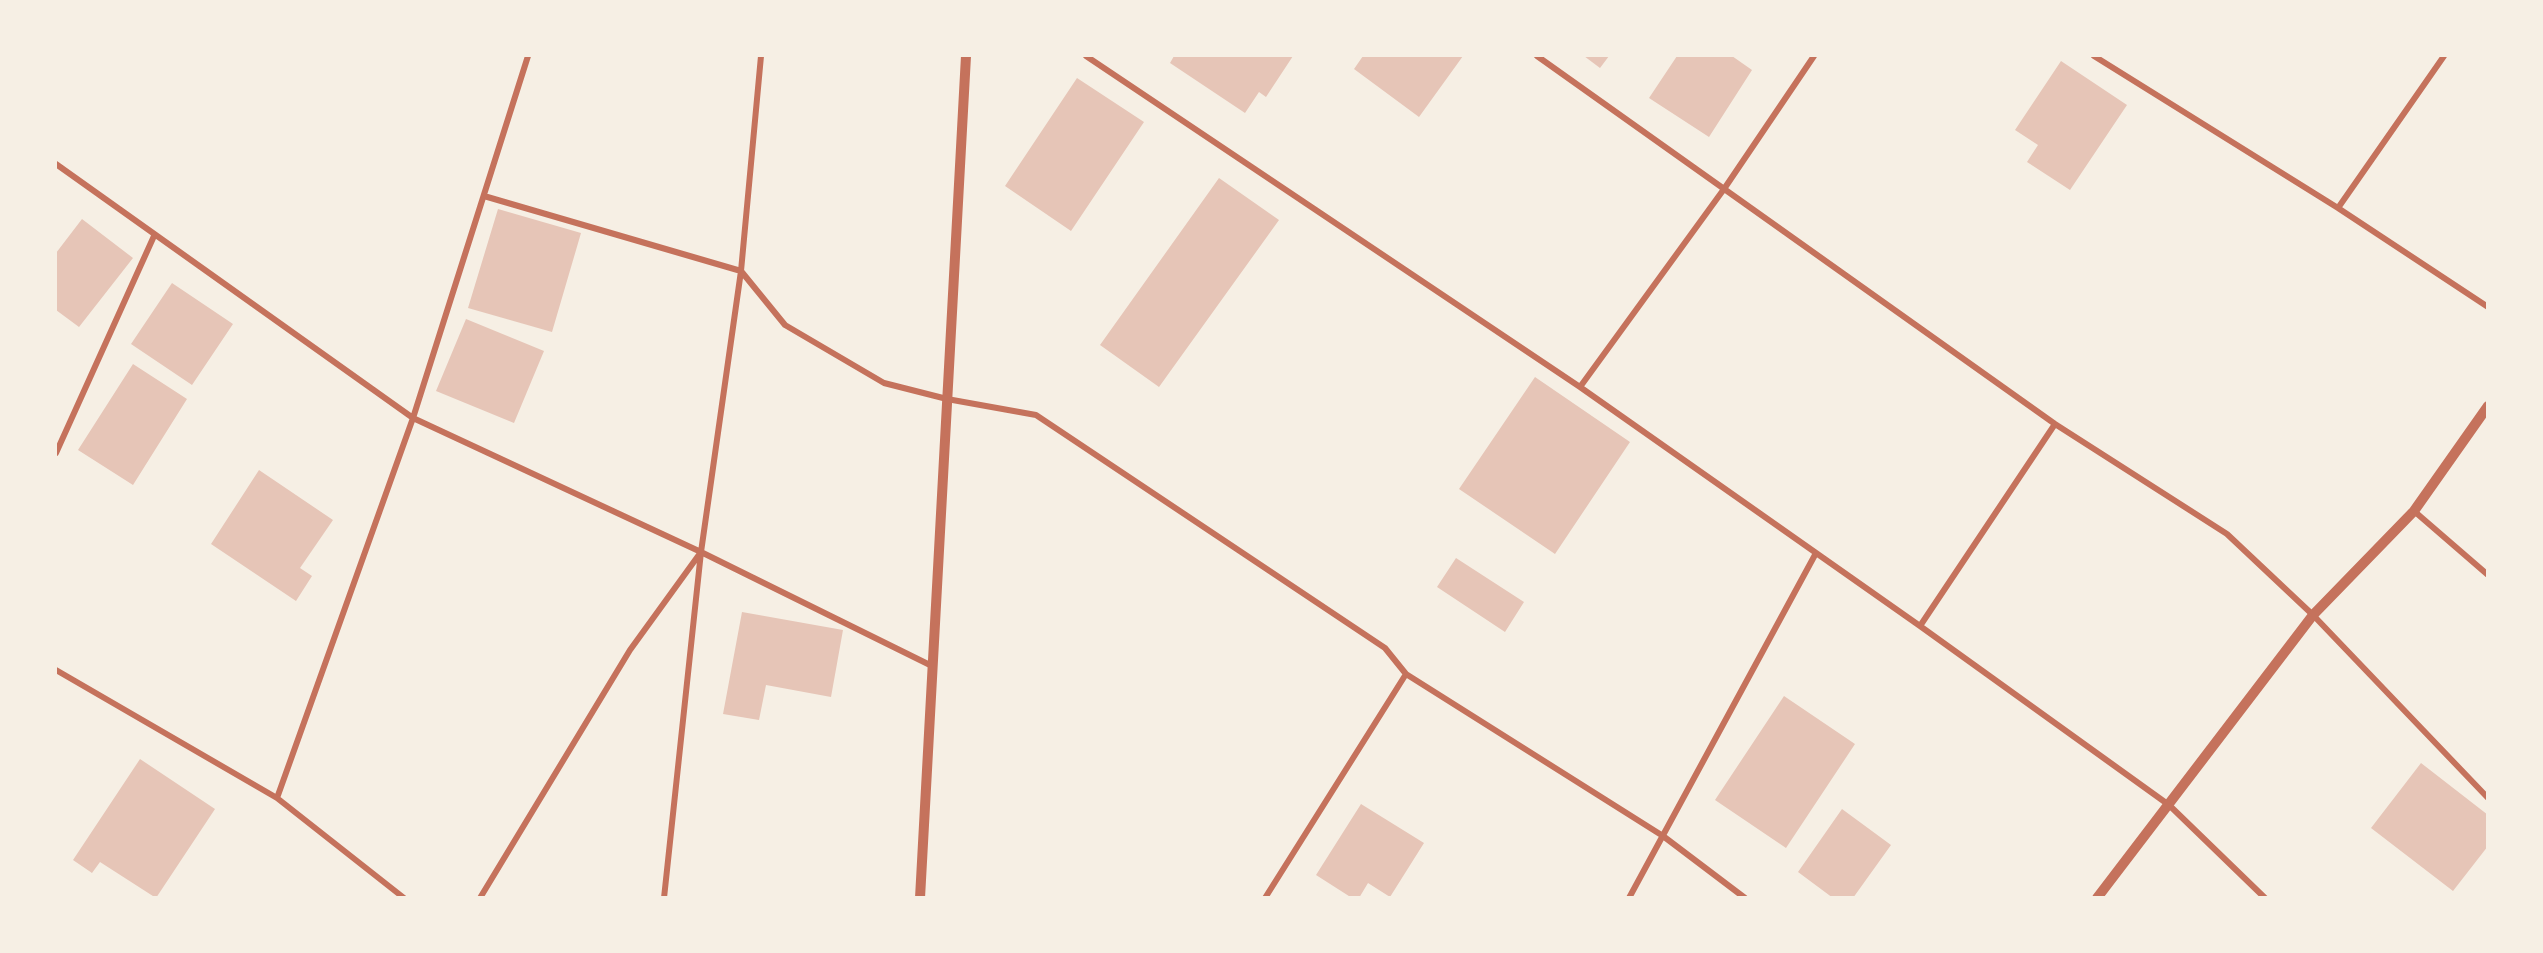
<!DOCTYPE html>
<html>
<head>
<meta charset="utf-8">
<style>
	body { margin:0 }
	#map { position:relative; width:2543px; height:953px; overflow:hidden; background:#f6efe4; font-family:"Libre Baskerville",serif }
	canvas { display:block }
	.frame { position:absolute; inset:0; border:57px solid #f6efe4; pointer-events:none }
</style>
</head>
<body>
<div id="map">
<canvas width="2543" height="953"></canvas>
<div class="frame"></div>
</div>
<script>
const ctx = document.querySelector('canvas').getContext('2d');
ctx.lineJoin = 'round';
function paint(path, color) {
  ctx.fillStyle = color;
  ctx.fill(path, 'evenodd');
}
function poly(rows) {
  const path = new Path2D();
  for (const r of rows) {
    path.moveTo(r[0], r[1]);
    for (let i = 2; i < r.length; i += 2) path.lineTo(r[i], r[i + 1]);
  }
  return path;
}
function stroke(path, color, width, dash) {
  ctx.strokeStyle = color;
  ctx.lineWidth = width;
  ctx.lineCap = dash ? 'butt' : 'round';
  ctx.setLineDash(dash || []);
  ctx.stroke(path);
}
const building = poly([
	[1174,56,1293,56,1266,97,1259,92,1245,113,1170,63],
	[1363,56,1463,56,1419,117,1354,69],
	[1584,56,1609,56,1600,68],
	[1677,56,1732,56,1752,70,1709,137,1649,98],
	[2061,61,2127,105,2070,190,2027,162,2038,145,2015,130],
	[1077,78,1144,122,1071,231,1005,186],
	[1219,178,1279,220,1159,387,1100,345],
	[498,209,581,233,552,332,468,308],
	[82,219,133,258,79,327,56,310,56,253],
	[172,283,233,324,192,385,131,344],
	[466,319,544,351,514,423,436,391],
	[133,364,187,399,133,485,78,450],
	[1535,377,1630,442,1555,554,1459,489],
	[259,470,333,520,300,568,312,576,296,601,211,544],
	[1456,558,1524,602,1505,632,1437,587],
	[742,612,843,630,831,697,766,685,759,720,723,714],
	[1784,696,1855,744,1786,848,1715,800],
	[140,759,215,809,156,898,100,862,92,873,73,860],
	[2421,763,2488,815,2488,846,2453,891,2371,828],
	[1361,804,1424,843,1390,897,1368,883,1359,898,1352,898,1316,875],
	[1842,809,1891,845,1853,898,1833,898,1798,872]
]);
const minor = poly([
	[1086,56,1580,387,1920,626,2169,805,2265,898],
	[1537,56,2055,424,2227,534,2313,615,2488,798],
	[2094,56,2338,208,2488,307],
	[56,164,413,418,701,552,932,666],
	[484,196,741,271,785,325,884,383,947,399,1036,415,1385,648,1406,674,1663,836,1745,898],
	[2338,208,2444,56],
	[1580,387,1724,189,1814,56],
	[56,453,154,236],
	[2414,511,2488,575],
	[1920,626,2055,424],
	[56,670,277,798,404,898],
	[277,798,413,418,528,56],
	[480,898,630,650,701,552,741,271,761,56],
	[664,898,701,552],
	[1265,898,1406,674],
	[1629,898,1816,553]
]);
const tertiary = poly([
	[920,898,966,56],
	[2097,898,2313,615,2414,511,2488,406]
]);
paint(building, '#e6c5b7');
stroke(minor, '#c5725c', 6);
stroke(tertiary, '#c5725c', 10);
</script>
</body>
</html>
